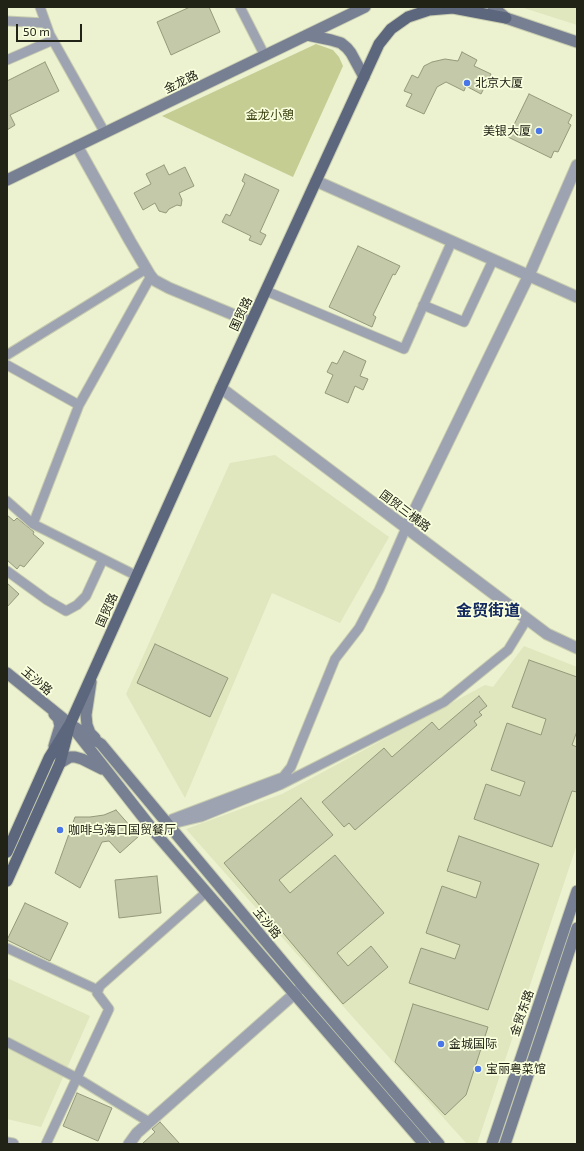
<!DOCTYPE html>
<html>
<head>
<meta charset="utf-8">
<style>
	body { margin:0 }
	#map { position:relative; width:584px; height:1151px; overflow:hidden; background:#ecf1d0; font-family:"Exo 2",sans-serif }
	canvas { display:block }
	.frame { position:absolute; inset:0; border:8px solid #212317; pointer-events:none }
	.scale { position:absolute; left:16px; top:24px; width:66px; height:18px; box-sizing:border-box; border:2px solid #212317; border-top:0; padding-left:5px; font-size:12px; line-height:14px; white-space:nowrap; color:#212317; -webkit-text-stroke:3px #f9fedd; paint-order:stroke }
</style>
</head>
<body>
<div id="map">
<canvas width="584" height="1151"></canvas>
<div class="frame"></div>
<div class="scale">50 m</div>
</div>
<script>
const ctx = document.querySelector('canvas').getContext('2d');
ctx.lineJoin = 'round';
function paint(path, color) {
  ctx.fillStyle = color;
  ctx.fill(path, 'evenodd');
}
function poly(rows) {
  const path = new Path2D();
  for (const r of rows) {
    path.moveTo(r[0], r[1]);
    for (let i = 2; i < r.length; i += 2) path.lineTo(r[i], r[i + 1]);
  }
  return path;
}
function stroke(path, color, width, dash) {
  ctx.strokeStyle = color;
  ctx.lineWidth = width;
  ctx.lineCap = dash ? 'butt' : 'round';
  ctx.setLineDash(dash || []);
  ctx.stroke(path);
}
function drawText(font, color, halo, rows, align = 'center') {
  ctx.font = font + ' "Exo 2","Noto Sans SC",sans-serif';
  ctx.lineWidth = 3.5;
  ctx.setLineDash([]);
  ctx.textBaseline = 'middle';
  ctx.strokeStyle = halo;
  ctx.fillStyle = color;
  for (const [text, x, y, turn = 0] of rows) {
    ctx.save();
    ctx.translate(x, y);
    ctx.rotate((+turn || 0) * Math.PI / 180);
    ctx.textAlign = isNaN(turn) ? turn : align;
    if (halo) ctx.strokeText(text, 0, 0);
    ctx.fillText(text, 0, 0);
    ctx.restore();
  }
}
const built = poly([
	[521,7,577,7,577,25],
	[275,455,389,537,340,623,272,593,185,798,126,694,230,463],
	[524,646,577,667,577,844,477,1144,467,1144,350,1014,186,829,282,794,485,685,493,687],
	[7,978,90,1016,41,1127,7,1119]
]);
const green = poly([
	[316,44,333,50,339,57,343,66,293,177,162,116]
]);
const building = poly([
	[190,7,209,7,220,32,171,55,157,22,190,7],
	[462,52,477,60,474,66,491,74,481,94,466,86,464,91,446,82,437,87,424,114,406,106,412,94,404,91,412,75,418,78,424,66,432,62,445,59,458,61,462,52],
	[45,62,59,91,10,115,15,125,7,130,7,81,45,62],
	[529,94,572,115,568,123,571,125,558,152,554,151,551,158,508,137,529,94],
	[164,165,169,175,185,167,194,186,179,193,182,200,181,206,177,205,169,209,166,213,159,211,155,203,143,210,134,193,151,184,146,174,164,165],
	[245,174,279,190,260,232,266,235,261,245,249,240,251,236,222,222,226,214,230,216,245,183,242,181,245,174],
	[358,246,400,266,395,275,393,274,373,315,376,317,372,327,329,307,358,246],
	[344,351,366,361,360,376,368,379,363,390,355,386,348,403,325,393,333,375,327,372,332,362,337,364,344,351],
	[7,515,14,521,17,518,34,532,33,534,44,543,24,567,20,565,17,569,7,560,7,515],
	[7,583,19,594,7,607,7,583],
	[155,644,228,678,210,717,137,683,155,644],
	[529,660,577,677,577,731,572,745,577,747,577,792,572,791,552,847,474,819,486,784,520,796,525,782,491,770,507,723,541,735,546,719,512,707,529,660],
	[479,696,487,706,479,712,482,715,474,721,477,725,355,830,349,823,344,827,322,802,384,748,392,757,432,722,439,730,479,696],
	[301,798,333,835,279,880,290,893,335,855,384,913,337,953,348,966,371,946,388,967,343,1004,224,863,301,798],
	[116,810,139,836,120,853,109,841,102,842,80,888,55,873,75,817,90,817,104,815,116,810],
	[459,836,539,864,488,1010,409,983,421,948,455,959,460,945,426,933,442,886,476,898,481,882,447,871,459,836],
	[157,876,161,913,119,918,115,880,157,876],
	[25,903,68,923,50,961,7,940,25,903],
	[413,1004,488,1027,466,1095,445,1115,395,1062,413,1004],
	[77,1093,112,1108,98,1141,63,1126,77,1093],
	[160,1122,180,1144,142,1144,155,1132,152,1129,160,1122]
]);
const minor = poly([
	[40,7,50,35,105,133],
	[240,7,265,56],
	[7,21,45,23],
	[7,60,53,40],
	[266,291,404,349,452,241],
	[423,305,464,322,493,260],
	[7,355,146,269],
	[7,365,79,405],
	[7,501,33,524,137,576],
	[33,524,79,405,151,276],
	[7,571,47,600,66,611,77,605,86,596,103,559],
	[172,819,283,777,291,767,335,659,359,628,379,590,406,528],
	[168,825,201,817,280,785,444,702,508,650,527,619],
	[7,948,98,990],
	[7,1042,77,1078,149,1122],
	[46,1144,109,1009,97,993,100,986,203,895]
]);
const tertiary = poly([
	[77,146,130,241,150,275,154,280,169,288,251,322],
	[316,181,577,297],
	[221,388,547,634,577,648],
	[406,528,529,275,577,165],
	[7,1143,13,1144],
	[129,1144,137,1133,301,988]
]);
const secondary = poly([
	[493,7,506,18,577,42],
	[307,35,331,40,341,43,347,48,351,53,364,77],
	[7,180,365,7],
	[7,673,70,724],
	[91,682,86,715,87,725,90,733,95,738],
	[54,746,60,726,58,718,54,714],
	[60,763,70,757,75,757,82,759,102,769],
	[424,1144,157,835,70,724,101,744,303,986,439,1144],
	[492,1144,577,891],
	[505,1144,577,928]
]);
const primary = poly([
	[70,724,221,388,379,44,391,29,408,17,429,10,453,8,506,18],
	[7,852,49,758,70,724,60,763,7,881]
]);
const markers = [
	[467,83,4,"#4976e8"],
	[539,131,4,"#4976e8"],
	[60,830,4,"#4976e8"],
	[441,1044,4,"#4976e8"],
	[478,1069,4,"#4976e8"]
];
const streetNames = [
	["金龙路",181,82,-26],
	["国贸路",241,314,-65],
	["国贸三横路",405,511,37],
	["国贸路",107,610,-66],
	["玉沙路",37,681,40],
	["玉沙路",267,923,50],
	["金贸东路",522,1013,-71]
];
const poiNames = [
	["北京大厦",475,83],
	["美银大厦",531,131,"right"],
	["咖啡乌海口国贸餐厅",68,830],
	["金城国际",449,1044],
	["宝丽粤菜馆",486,1069]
];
const parkNames = [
	["金龙小憩",270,115]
];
const districtNames = [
	["金贸街道",488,611]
];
paint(built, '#e0e6be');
paint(green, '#c5cd92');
paint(building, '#c4c9a9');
stroke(building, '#94997a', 1);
stroke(minor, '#c7ccaf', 11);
stroke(tertiary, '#c7ccaf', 13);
stroke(secondary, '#c7ccaf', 13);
stroke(primary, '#c7ccaf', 13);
stroke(minor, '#9da3b0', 9);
stroke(tertiary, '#9da3b0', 11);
stroke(secondary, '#777f92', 11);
stroke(primary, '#5c667c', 11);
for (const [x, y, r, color] of markers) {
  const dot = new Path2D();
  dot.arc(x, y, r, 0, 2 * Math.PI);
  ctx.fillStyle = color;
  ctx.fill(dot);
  stroke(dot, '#f9fedd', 1.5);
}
drawText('12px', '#212317', '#f9fedd', streetNames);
drawText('12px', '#212317', '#f9fedd', poiNames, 'left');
drawText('12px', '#3d4110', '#f9fedd', parkNames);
drawText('bold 16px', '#152a60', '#f9fedd', districtNames);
</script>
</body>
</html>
